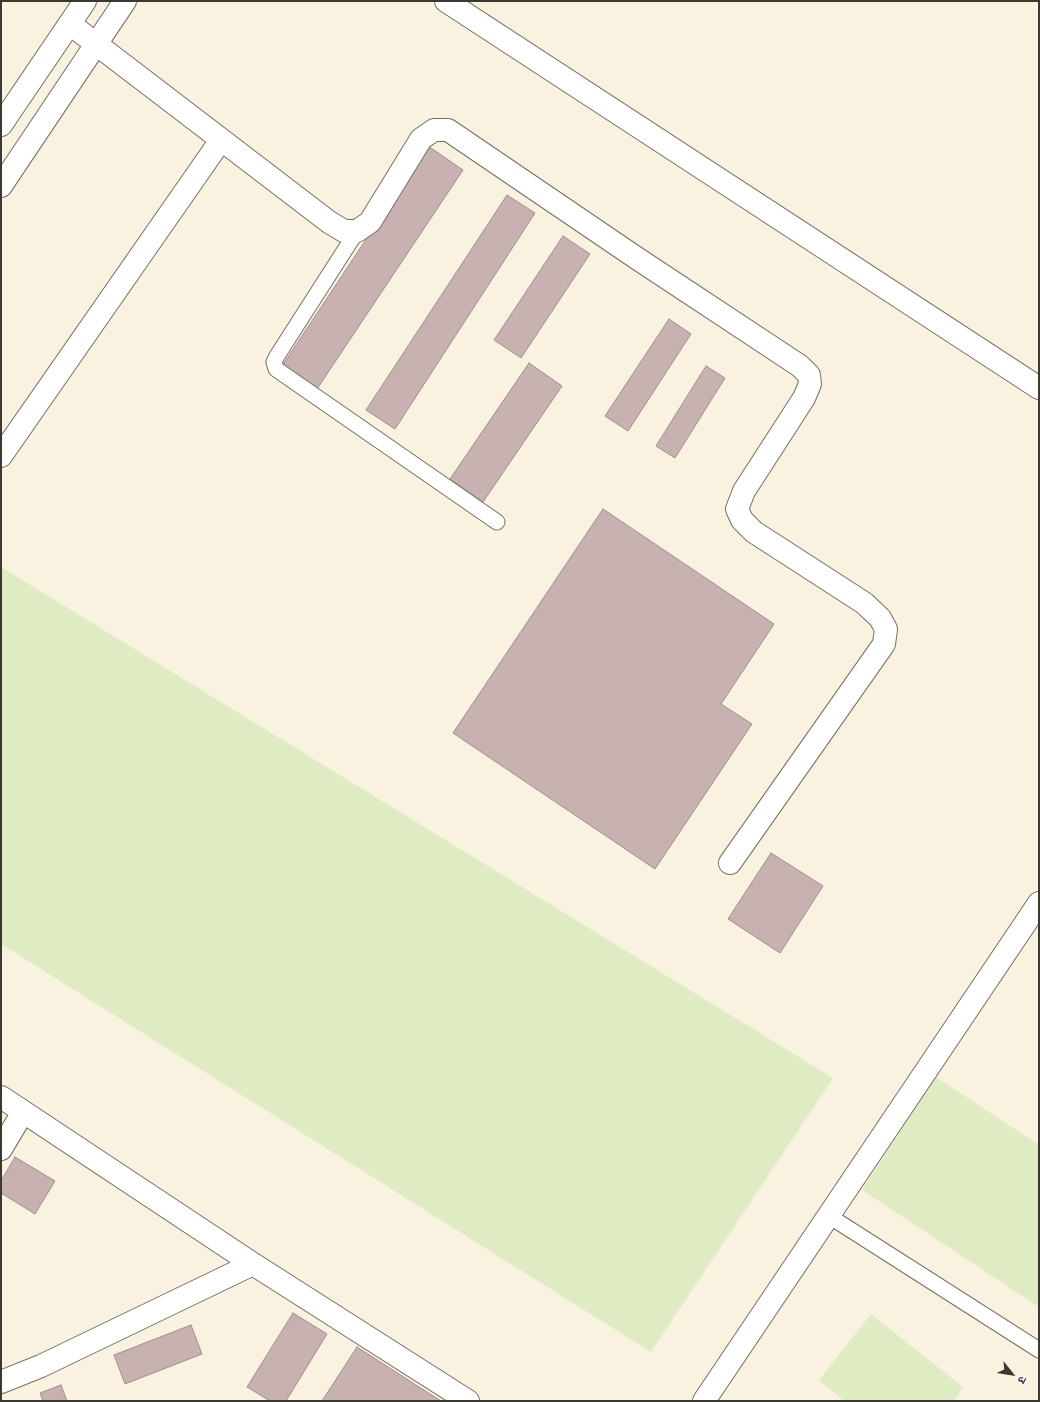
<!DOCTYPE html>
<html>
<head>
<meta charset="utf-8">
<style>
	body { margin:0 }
	#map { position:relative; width:1040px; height:1402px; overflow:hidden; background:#faf2e0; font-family:Merriweather,"Noto Sans Devanagari",serif }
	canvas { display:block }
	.frame { position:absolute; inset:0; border:2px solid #3b3831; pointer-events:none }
	.north { position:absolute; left:992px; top:1354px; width:40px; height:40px; -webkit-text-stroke:3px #fff; paint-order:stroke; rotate:120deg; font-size:11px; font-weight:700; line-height:16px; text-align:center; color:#3b3831 }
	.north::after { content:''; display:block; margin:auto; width:14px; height:18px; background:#3b3831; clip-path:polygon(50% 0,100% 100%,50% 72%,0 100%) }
</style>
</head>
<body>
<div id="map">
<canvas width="1040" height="1402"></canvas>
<div class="frame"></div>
<div class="north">उ</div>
</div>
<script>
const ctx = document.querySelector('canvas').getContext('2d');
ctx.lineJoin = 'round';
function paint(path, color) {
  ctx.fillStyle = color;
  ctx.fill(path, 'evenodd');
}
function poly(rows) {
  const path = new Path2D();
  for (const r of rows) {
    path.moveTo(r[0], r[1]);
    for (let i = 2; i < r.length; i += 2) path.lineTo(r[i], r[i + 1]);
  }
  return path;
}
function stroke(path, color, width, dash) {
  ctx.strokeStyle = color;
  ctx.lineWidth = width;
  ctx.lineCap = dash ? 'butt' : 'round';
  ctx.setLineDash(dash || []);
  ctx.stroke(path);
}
const green = poly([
	[1,567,833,1078,651,1352,1,944],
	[936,1077,1039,1145,1039,1307,862,1190],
	[871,1314,963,1387,954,1401,844,1401,819,1380]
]);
const building = poly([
	[428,146,463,170,317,389,282,366,428,146],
	[507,195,535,213,395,429,366,410,507,195],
	[563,236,590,254,521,358,494,340,563,236],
	[669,319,691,334,628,431,605,416,669,319],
	[529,363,562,386,483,502,450,479,529,363],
	[706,366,725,378,675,458,656,446,706,366],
	[603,509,774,624,721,704,752,724,655,869,453,733,603,509],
	[771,853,823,886,780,953,728,919,771,853],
	[15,1157,55,1181,35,1214,1,1193,1,1181,15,1157],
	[293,1313,327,1334,286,1401,270,1401,247,1387,293,1313],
	[191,1325,202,1354,125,1384,114,1355,191,1325],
	[357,1347,441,1401,322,1401,357,1347],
	[61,1385,67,1401,43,1401,40,1393,61,1385]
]);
const service = poly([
	[357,231,277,356,274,362,276,369,497,522],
	[829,1216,1039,1350]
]);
const minor = poly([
	[70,24,329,222,344,231,357,231,370,222,421,139,434,130,448,130,638,259,800,366,809,375,810,384,804,398,744,491,737,509,742,520,754,532,864,603,880,618,886,629,884,644,730,863],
	[1,456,221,140],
	[1,1097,253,1264,468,1401],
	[1,1149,23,1112],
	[1,1382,41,1366,253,1264],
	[704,1401,1039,903]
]);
const tertiary = poly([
	[446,1,1039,388]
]);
const secondary = poly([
	[1,125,85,1],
	[1,186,125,1]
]);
paint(green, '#dfebc3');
paint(building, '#c8b2b1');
stroke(building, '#a18d8c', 1);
stroke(service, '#766f60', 17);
stroke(minor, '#766f60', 24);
stroke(tertiary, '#766f60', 24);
stroke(secondary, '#766f60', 24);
stroke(service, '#fff', 15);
stroke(minor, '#fff', 22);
stroke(tertiary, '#fff', 22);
stroke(secondary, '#fff', 22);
</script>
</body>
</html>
